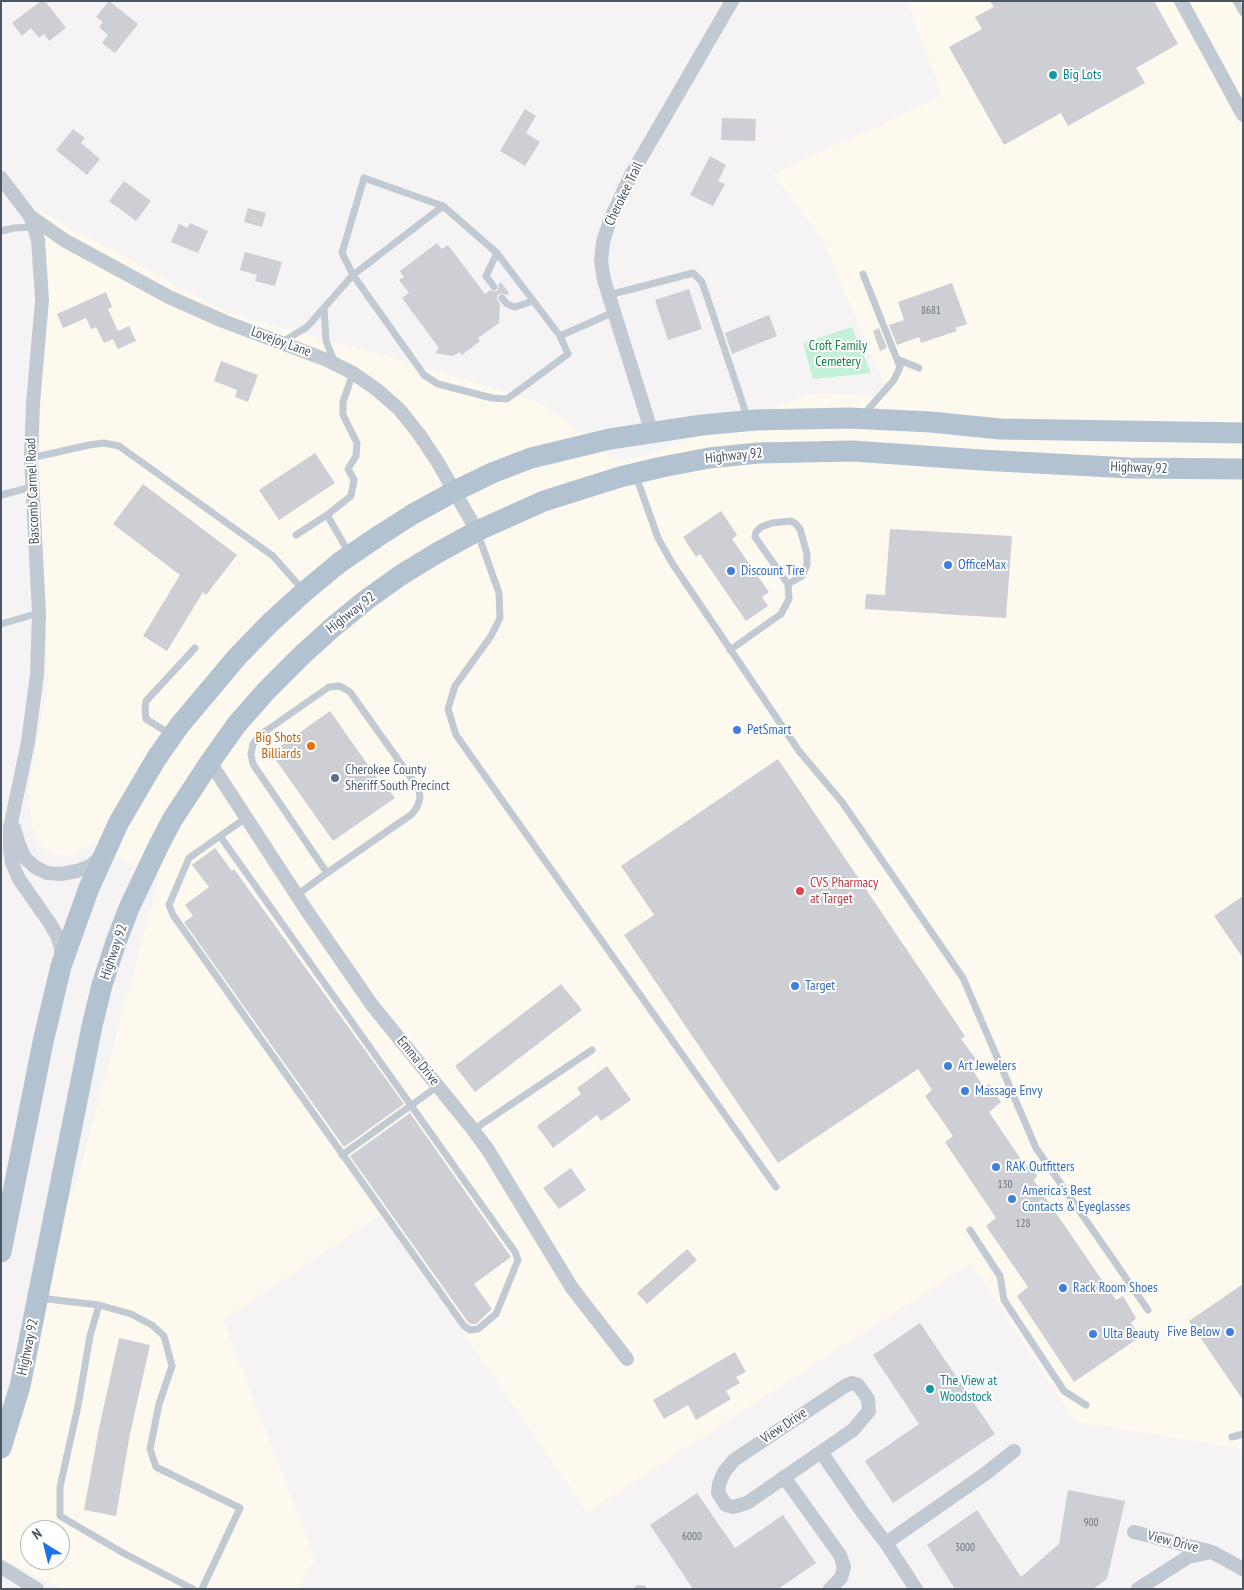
<!DOCTYPE html>
<html>
<head>
<meta charset="utf-8">
<style>
  body { margin:0 }
  #map { position:relative; width:1244px; height:1590px; overflow:hidden; background:#f5f3f3; font-family:"PT Sans Narrow",sans-serif }
  canvas { display:block }
  .frame { position:absolute; inset:0; border:2px solid #4a5661; pointer-events:none }
  .north { position:absolute; left:20px; top:1520px; width:50px; height:50px; box-sizing:border-box; background:#fff; border:1px solid #b7bbc0; border-radius:50%; rotate:324deg; font-size:14px; font-weight:700; line-height:20px; text-align:center; color:#4a5661 }
  .north::after { content:''; display:block; margin:auto; width:18px; height:22px; background:#1a73e8; clip-path:polygon(50% 0,100% 100%,50% 72%,0 100%) }
</style>
</head>
<body>
<div id="map">
<canvas width="1244" height="1590"></canvas>
<div class="frame"></div>
<div class="north">N</div>
</div>
<script>
const ctx = document.querySelector('canvas').getContext('2d');
ctx.lineJoin = 'round';
function fill(path, color) { ctx.fillStyle = color; ctx.fill(path, 'evenodd'); }
const poly = rows => new Path2D(rows.map(r => 'M' + r).join(''));
function strokePath(path, color, width, dash) { ctx.strokeStyle = color; ctx.lineWidth = width; ctx.lineCap = dash ? 'butt' : 'round'; ctx.setLineDash(dash || []); ctx.stroke(path); }
function drawText(font, color, halo, rows, align = 'center') {
  ctx.font = font + ' "PT Sans Narrow",sans-serif'; ctx.lineWidth = 4; ctx.setLineDash([]); ctx.textBaseline = 'middle'; ctx.strokeStyle = halo; ctx.fillStyle = color; for (const [text, x, y, turn = 0] of rows) {
    ctx.save(); ctx.translate(x, y); ctx.rotate((+turn || 0) * Math.PI / 180); ctx.textAlign = isNaN(turn) ? turn : align; if (halo) ctx.strokeText(text, 0, 0); ctx.fillText(text, 0, 0); ctx.restore();
  }
}
const commercial = poly([
  [907,1,1243,1,1243,1449,1076,1422,971,1263,587,1512,381,1215,223,1320,315,1559,297,1589,62,1589,1,1558,1,1415,52,1232,75,1188,159,879,93,843,73,856,52,855,37,843,31,821,28,793,48,681,32,351,34,208,228,313,404,361,541,403,617,461,650,454,813,393,889,397,823,240,773,174,942,96],
  [30,1530,60,1530,60,1560,30,1560]
]);
const green = poly([
  [852,327,871,373,813,379,803,343]
]);
const building = poly([
  [41,1,45,1,66,28,49,41,44,34,39,38,31,28,22,36,12,23],
  [109,1,138,24,115,53,102,43,108,35,99,27,103,22,96,17],
  [990,1,1154,1,1178,44,1136,68,1145,83,1068,126,1061,113,1004,145,949,47,982,29,975,17,994,7],
  [525,109,536,116,526,133,540,142,525,166,500,151],
  [722,118,756,119,755,141,721,140],
  [73,129,85,138,81,143,100,159,87,175,56,150],
  [710,156,726,165,718,181,725,184,713,206,690,195],
  [124,181,151,201,136,221,109,201],
  [248,208,266,213,262,227,244,222],
  [190,223,208,231,198,253,171,242,179,224,188,228],
  [437,243,442,249,448,245,485,294,490,290,494,292,497,291,499,287,498,284,501,282,509,293,507,295,501,293,497,296,497,299,500,304,499,323,478,338,480,341,462,355,460,352,453,356,435,353,439,348,402,298,409,293,399,280,404,277,400,271],
  [245,252,282,262,275,286,255,281,257,275,240,270],
  [952,283,967,324,955,328,957,331,921,343,919,337,897,345,889,325,904,320,898,302],
  [689,289,702,329,668,340,655,300],
  [106,292,112,307,108,309,118,331,129,326,136,341,118,349,113,339,104,343,96,327,91,329,86,318,63,328,57,314],
  [769,315,777,336,732,354,725,333],
  [879,328,887,348,880,351,873,331],
  [221,361,258,375,248,402,235,397,237,390,214,381],
  [315,453,335,483,279,520,259,490],
  [143,484,237,555,206,595,203,592,167,651,143,636,180,575,113,524],
  [721,511,737,535,732,539,769,592,762,597,768,606,746,621,700,554,696,557,683,537],
  [890,529,1012,536,1006,618,865,609,866,594,885,595],
  [330,711,382,785,384,784,395,798,333,841,271,753],
  [778,759,965,1036,961,1039,976,1059,969,1065,984,1087,989,1084,1001,1102,989,1112,1026,1167,1030,1164,1037,1176,1034,1181,1106,1286,1116,1300,1123,1296,1136,1318,1131,1323,1140,1337,1074,1382,1017,1296,1028,1287,986,1226,996,1218,945,1142,953,1136,925,1096,932,1090,918,1069,778,1163,624,935,654,915,621,866],
  [215,848,232,871,234,869,404,1104,344,1147,184,922,193,916,185,905,209,887,192,865],
  [1243,896,1243,958,1214,916],
  [561,984,582,1010,475,1092,455,1066],
  [607,1066,631,1100,601,1121,597,1115,553,1148,537,1126,581,1094,577,1088],
  [410,1113,511,1257,474,1284,492,1309,476,1324,471,1324,468,1322,350,1156],
  [571,1168,586,1190,559,1209,543,1188],
  [687,1249,697,1260,647,1304,637,1293],
  [1243,1284,1243,1400,1189,1321],
  [920,1323,995,1434,893,1503,865,1461,919,1424,873,1355],
  [119,1338,150,1345,130,1434,116,1516,84,1510,99,1428],
  [735,1352,746,1372,736,1377,740,1383,726,1391,731,1399,696,1420,688,1405,664,1419,653,1400],
  [1068,1490,1125,1501,1107,1579,1093,1589,955,1589,927,1545,977,1510,1021,1577,1059,1544],
  [697,1493,735,1548,783,1515,816,1563,778,1589,693,1589,650,1525]
]);
const lane = poly([
  [1236,1,1243,13],
  [443,206,353,275,424,375,438,384,492,398,507,399,568,354,560,336],
  [1,231,14,228,34,227],
  [863,274,900,367,894,380,864,414],
  [494,287,486,276,497,253],
  [609,295,693,273,702,282,748,419],
  [502,298,507,304,515,307,533,301],
  [324,308,326,341,335,363],
  [282,342,307,327,353,275,342,253,364,178,443,206,497,253,560,336,614,312],
  [897,359,919,368],
  [31,458,89,445,104,443,119,446,273,556,303,590],
  [636,476,658,538,672,563,799,751,842,802,963,978,1036,1148,1148,1310],
  [1,495,32,487],
  [478,534,499,593,500,618,491,636,455,686,448,709,456,735,776,1187],
  [296,535,327,515],
  [349,553,327,515,351,496,354,480,348,469,356,456,357,443,343,415,343,402,353,373],
  [1,624,39,613],
  [730,650,781,614,789,599,788,584,755,537,756,532,761,527,772,523,791,521,796,524,800,529,807,554,807,565,802,576,788,584],
  [170,734,146,719,145,709,146,701,195,648],
  [220,836,515,1252,518,1260,496,1314,478,1329,470,1330,464,1326,173,915,169,905,189,858,220,836,246,818],
  [297,895,327,873,412,814,417,807,420,798,419,789,350,692,340,686,329,687,260,735,253,744,251,754,253,764,327,873],
  [473,1130,592,1050],
  [342,1155,438,1086],
  [970,1230,1000,1276,1004,1300,1064,1391,1086,1405],
  [39,1298,99,1305,131,1314,152,1325,164,1336,172,1366,159,1404,150,1449,156,1467,240,1508,202,1589],
  [99,1305,90,1336,78,1406,60,1487,60,1516,125,1554,193,1589],
  [1232,1437,1243,1434],
  [638,1589,643,1589]
]);
const street = poly([
  [1181,1,1243,115],
  [1,178,30,216,34,227,38,240,42,300,33,404,31,458,39,613,37,675,28,742,10,828,10,849,12,863,19,879,49,922,57,935,61,948,61,959],
  [30,216,64,240,169,297,223,321,327,360,353,373,376,389,399,409,419,434,437,461,477,531],
  [652,433,604,280,601,261,603,242,610,220,631,175,732,1],
  [210,762,307,911,372,1005,471,1127,488,1150,572,1288,627,1359],
  [14,828,19,845,25,858,35,867,47,873,61,874,77,871,90,866,102,856],
  [852,1383,858,1385,868,1399,869,1411,853,1430,747,1503,733,1507,726,1505,718,1493,719,1484,724,1472,734,1460,845,1386,852,1383],
  [821,1452,863,1513,886,1543,916,1589],
  [784,1477,840,1555,844,1567,841,1578,830,1589],
  [1134,1532,1209,1551],
  [886,1543,985,1474,1014,1451],
  [1,1567,37,1589],
  [1138,1589,1188,1557,1212,1552,1243,1569]
]);
const primary = poly([
  [1,1252,43,1042,61,966,89,888,119,822,156,759,179,726,237,657,270,623,304,592,339,563,377,537,413,514,455,491,492,473,531,458,610,439,702,425,755,420,849,418,931,422,1000,429,1243,433],
  [1,1448,20,1386,92,1026,102,985,116,942,129,908,158,847,172,820,210,762,237,724,267,690,301,656,333,627,366,600,401,575,437,553,477,531,544,501,620,477,662,467,709,458,758,453,853,451,981,460,1130,468,1243,469]
]);
const markers = [
  [1053,75,5,"#0f9aa8"],
  [948,565,5,"#3f7fe0"],
  [731,571,5,"#3f7fe0"],
  [737,730,5,"#3f7fe0"],
  [311,746,5,"#e8710a"],
  [335,778,5,"#5c6f8a"],
  [800,891,5,"#e0444e"],
  [795,986,5,"#3f7fe0"],
  [948,1066,5,"#3f7fe0"],
  [965,1091,5,"#3f7fe0"],
  [996,1167,5,"#3f7fe0"],
  [1012,1199,5,"#3f7fe0"],
  [1063,1288,5,"#3f7fe0"],
  [1230,1332,5,"#3f7fe0"],
  [1093,1334,5,"#3f7fe0"],
  [930,1389,5,"#0f9aa8"]
];
const numberNames = [
  ["8681",931,311],
  ["130",1005,1185],
  ["128",1023,1224],
  ["900",1091,1523],
  ["6000",692,1537],
  ["3000",965,1548]
];
const cultureNames = [
  ["Big Lots",1063,75],
  ["The View at",940,1381],
  ["Woodstock",940,1397]
];
const streetNames = [
  ["Cherokee Trail",624,194,-64],
  ["Lovejoy Lane",281,342,20],
  ["Highway 92",734,456,-6],
  ["Highway 92",1139,468,2],
  ["Bascomb Carmel Road",33,491,-92],
  ["Highway 92",351,613,-38],
  ["Highway 92",114,952,-71],
  ["Emma Drive",418,1061,51],
  ["Highway 92",28,1347,-78],
  ["View Drive",784,1426,-34],
  ["View Drive",1173,1542,14]
];
const parkNames = [
  ["Croft Family",838,346],
  ["Cemetery",838,362]
];
const shopNames = [
  ["OfficeMax",958,565],
  ["Discount Tire",741,571],
  ["PetSmart",747,730],
  ["Target",805,986],
  ["Art Jewelers",958,1066],
  ["Massage Envy",975,1091],
  ["RAK Outfitters",1006,1167],
  ["America's Best",1022,1191],
  ["Contacts & Eyeglasses",1022,1207],
  ["Rack Room Shoes",1073,1288],
  ["Five Below",1220,1332,"right"],
  ["Ulta Beauty",1103,1334]
];
const foodNames = [
  ["Big Shots",301,738],
  ["Billiards",301,754]
];
const serviceNames = [
  ["Cherokee County",345,770],
  ["Sheriff South Precinct",345,786]
];
const healthNames = [
  ["CVS Pharmacy",810,883],
  ["at Target",810,899]
];
fill(commercial, '#fdf9ef');
fill(green, '#c3f1d5');
fill(building, '#cdcfd5');
strokePath(lane, '#c1cad2', 7);
strokePath(street, '#c1cad2', 14);
strokePath(primary, '#b3c2d1', 21);
for (const [x, y, r, color] of markers) { const dot = new Path2D(); dot.arc(x, y, r, 0, 2 * Math.PI); ctx.fillStyle = color; ctx.fill(dot); strokePath(dot, '#fff', 2); }
drawText('11px', '#6b747e', null, numberNames);
drawText('14px', '#0d838f', '#fff', cultureNames, 'left');
drawText('14px', '#4a5661', '#fff', streetNames);
drawText('14px', '#17864f', '#fff', parkNames);
drawText('14px', '#366cbe', '#fff', shopNames, 'left');
drawText('14px', '#c56008', '#fff', foodNames, 'right');
drawText('14px', '#4e5e75', '#fff', serviceNames, 'left');
drawText('14px', '#be3a42', '#fff', healthNames, 'left');
</script>
</body>
</html>
